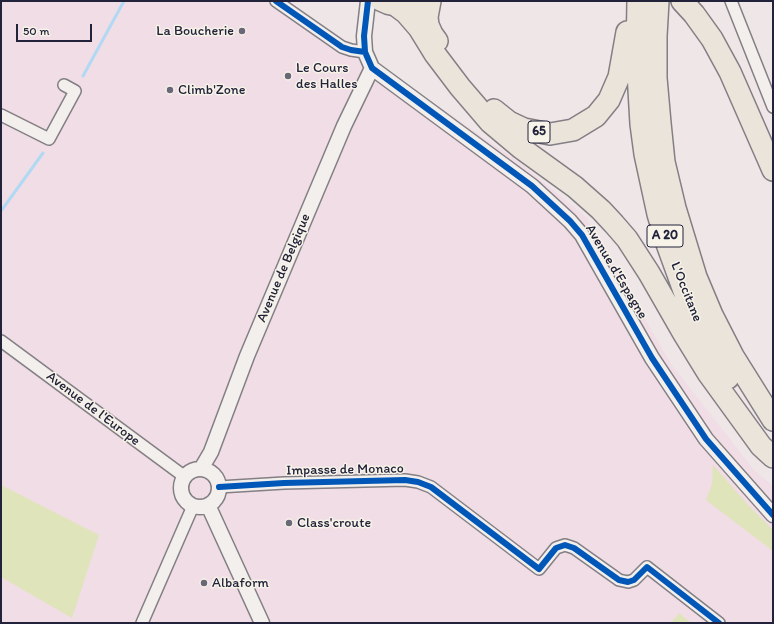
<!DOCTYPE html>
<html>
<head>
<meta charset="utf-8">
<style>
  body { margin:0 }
  #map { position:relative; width:774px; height:624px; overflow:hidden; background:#efe6e8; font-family:Itim,sans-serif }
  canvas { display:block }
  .frame { position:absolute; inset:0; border:2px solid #22223b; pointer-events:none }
  .scale { position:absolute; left:16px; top:24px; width:76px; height:18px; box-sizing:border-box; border:2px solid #22223b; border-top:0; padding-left:5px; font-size:12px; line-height:14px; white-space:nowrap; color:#22223b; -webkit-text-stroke:3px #f7f3e8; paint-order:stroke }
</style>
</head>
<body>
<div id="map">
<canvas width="774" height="624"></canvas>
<div class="frame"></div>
<div class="scale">50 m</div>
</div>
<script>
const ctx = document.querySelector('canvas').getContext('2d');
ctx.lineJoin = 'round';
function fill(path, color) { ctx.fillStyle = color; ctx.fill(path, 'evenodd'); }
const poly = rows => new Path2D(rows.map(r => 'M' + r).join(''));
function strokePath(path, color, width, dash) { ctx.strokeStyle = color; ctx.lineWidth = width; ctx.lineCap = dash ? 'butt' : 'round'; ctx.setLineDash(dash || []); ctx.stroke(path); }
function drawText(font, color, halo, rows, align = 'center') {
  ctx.font = font + ' Itim,sans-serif'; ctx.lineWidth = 3; ctx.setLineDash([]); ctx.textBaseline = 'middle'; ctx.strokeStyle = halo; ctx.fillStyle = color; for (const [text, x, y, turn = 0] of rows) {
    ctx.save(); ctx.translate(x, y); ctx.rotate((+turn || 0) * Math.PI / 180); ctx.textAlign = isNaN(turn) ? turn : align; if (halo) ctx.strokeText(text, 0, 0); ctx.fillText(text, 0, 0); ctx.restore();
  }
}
const built = poly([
  [1,1,286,1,519,162,586,217,671,364,755,471,773,486,773,623,1,623]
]);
const green = poly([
  [713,465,749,506,773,530,773,551,706,500,712,484],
  [1,485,99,535,72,618,1,577],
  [679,613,691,623,671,623]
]);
const stream = poly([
  [83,76,124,1],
  [1,211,43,153]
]);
const minor = poly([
  [276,1,342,47,351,50,365,52],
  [731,1,773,107],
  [1,115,49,139,75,91,64,85],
  [1,341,185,477],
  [219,487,284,483,405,480,418,482,431,487,539,569,556,548,565,545,574,548,619,580,628,582,634,580,647,567,719,623],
  [142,623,193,506]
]);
const tertiary = poly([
  [368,1,364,36,365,52,372,68,532,186,570,221,582,235,652,358,706,439,773,515],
  [201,469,211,452,247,356,344,126,372,68],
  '181 488a19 19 0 1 1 38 0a19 19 0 1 1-38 0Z',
  [208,505,262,623]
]);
const primary = poly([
  [379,1,388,5,398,7,408,7,423,1]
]);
const motorway = poly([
  [430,1,427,17,428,25,432,34,437,41],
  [638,1,637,55,641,124,645,154,658,214,667,244,688,302,715,356,728,378],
  [658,1,656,36,656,78,660,123,664,162,675,208,696,277,712,315,733,356,773,420],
  [682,1,694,14,712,39,730,72,773,170],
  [398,7,406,13,419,28,435,54,460,87,490,122,521,148,575,187,601,210,614,224,627,239,649,273,684,334,708,373,761,446,773,457],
  [494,110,509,122,524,129,550,134,573,130,596,116,609,100,619,77,627,32]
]);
const cycleway = poly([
  [276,1,342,47,351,50,365,52],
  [368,1,364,36,365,52,372,68,532,186,570,221,582,235,652,358,706,439,773,515],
  [219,487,284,483,405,480,418,482,431,487,539,569,556,548,565,545,574,548,619,580,628,582,634,580,647,567,719,623]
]);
const markers = [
  [242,31,4,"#6a6778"],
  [288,76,4,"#6a6778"],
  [170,90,4,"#6a6778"],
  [289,523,4,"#6a6778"],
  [204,583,4,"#6a6778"]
];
const shields = [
  [539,132,22],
  [665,236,36]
];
const shieldNames = [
  ["65",539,132],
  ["A 20",665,236]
];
const poiNames = [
  ["La Boucherie",234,31,"right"],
  ["Le Cours",296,68],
  ["des Halles",296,84],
  ["Climb'Zone",178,90],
  ["Class'croute",297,523],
  ["Albaform",212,583]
];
const streetNames = [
  ["Avenue de Belgique",284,268,-67],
  ["Avenue d'Espagne",616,272,59],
  ["L'Occitane",686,292,68],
  ["Avenue de l'Europe",93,409,37],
  ["Impasse de Monaco",345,470,-1]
];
fill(built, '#f0dde5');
fill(green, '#e0e4ba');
strokePath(stream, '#b2d9f4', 3);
strokePath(minor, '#837f84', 14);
strokePath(tertiary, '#837f84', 17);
strokePath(primary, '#837f84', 21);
strokePath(motorway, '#837f84', 24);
strokePath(minor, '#f2efec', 11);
strokePath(tertiary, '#f2efec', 14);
strokePath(primary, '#eae4da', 18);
strokePath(motorway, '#eae4da', 21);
strokePath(cycleway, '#0057b8', 6);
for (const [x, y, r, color] of markers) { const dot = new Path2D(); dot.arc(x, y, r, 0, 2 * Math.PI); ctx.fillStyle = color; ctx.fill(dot); strokePath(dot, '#f7f3e8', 1.5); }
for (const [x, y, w] of shields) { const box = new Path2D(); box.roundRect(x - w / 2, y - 11, w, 22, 3); ctx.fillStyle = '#f7f3e8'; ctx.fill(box); strokePath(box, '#22223b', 1); }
drawText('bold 13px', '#22223b', null, shieldNames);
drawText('14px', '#22223b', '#f7f3e8', poiNames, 'left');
drawText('14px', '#22223b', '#f7f3e8', streetNames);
</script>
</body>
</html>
